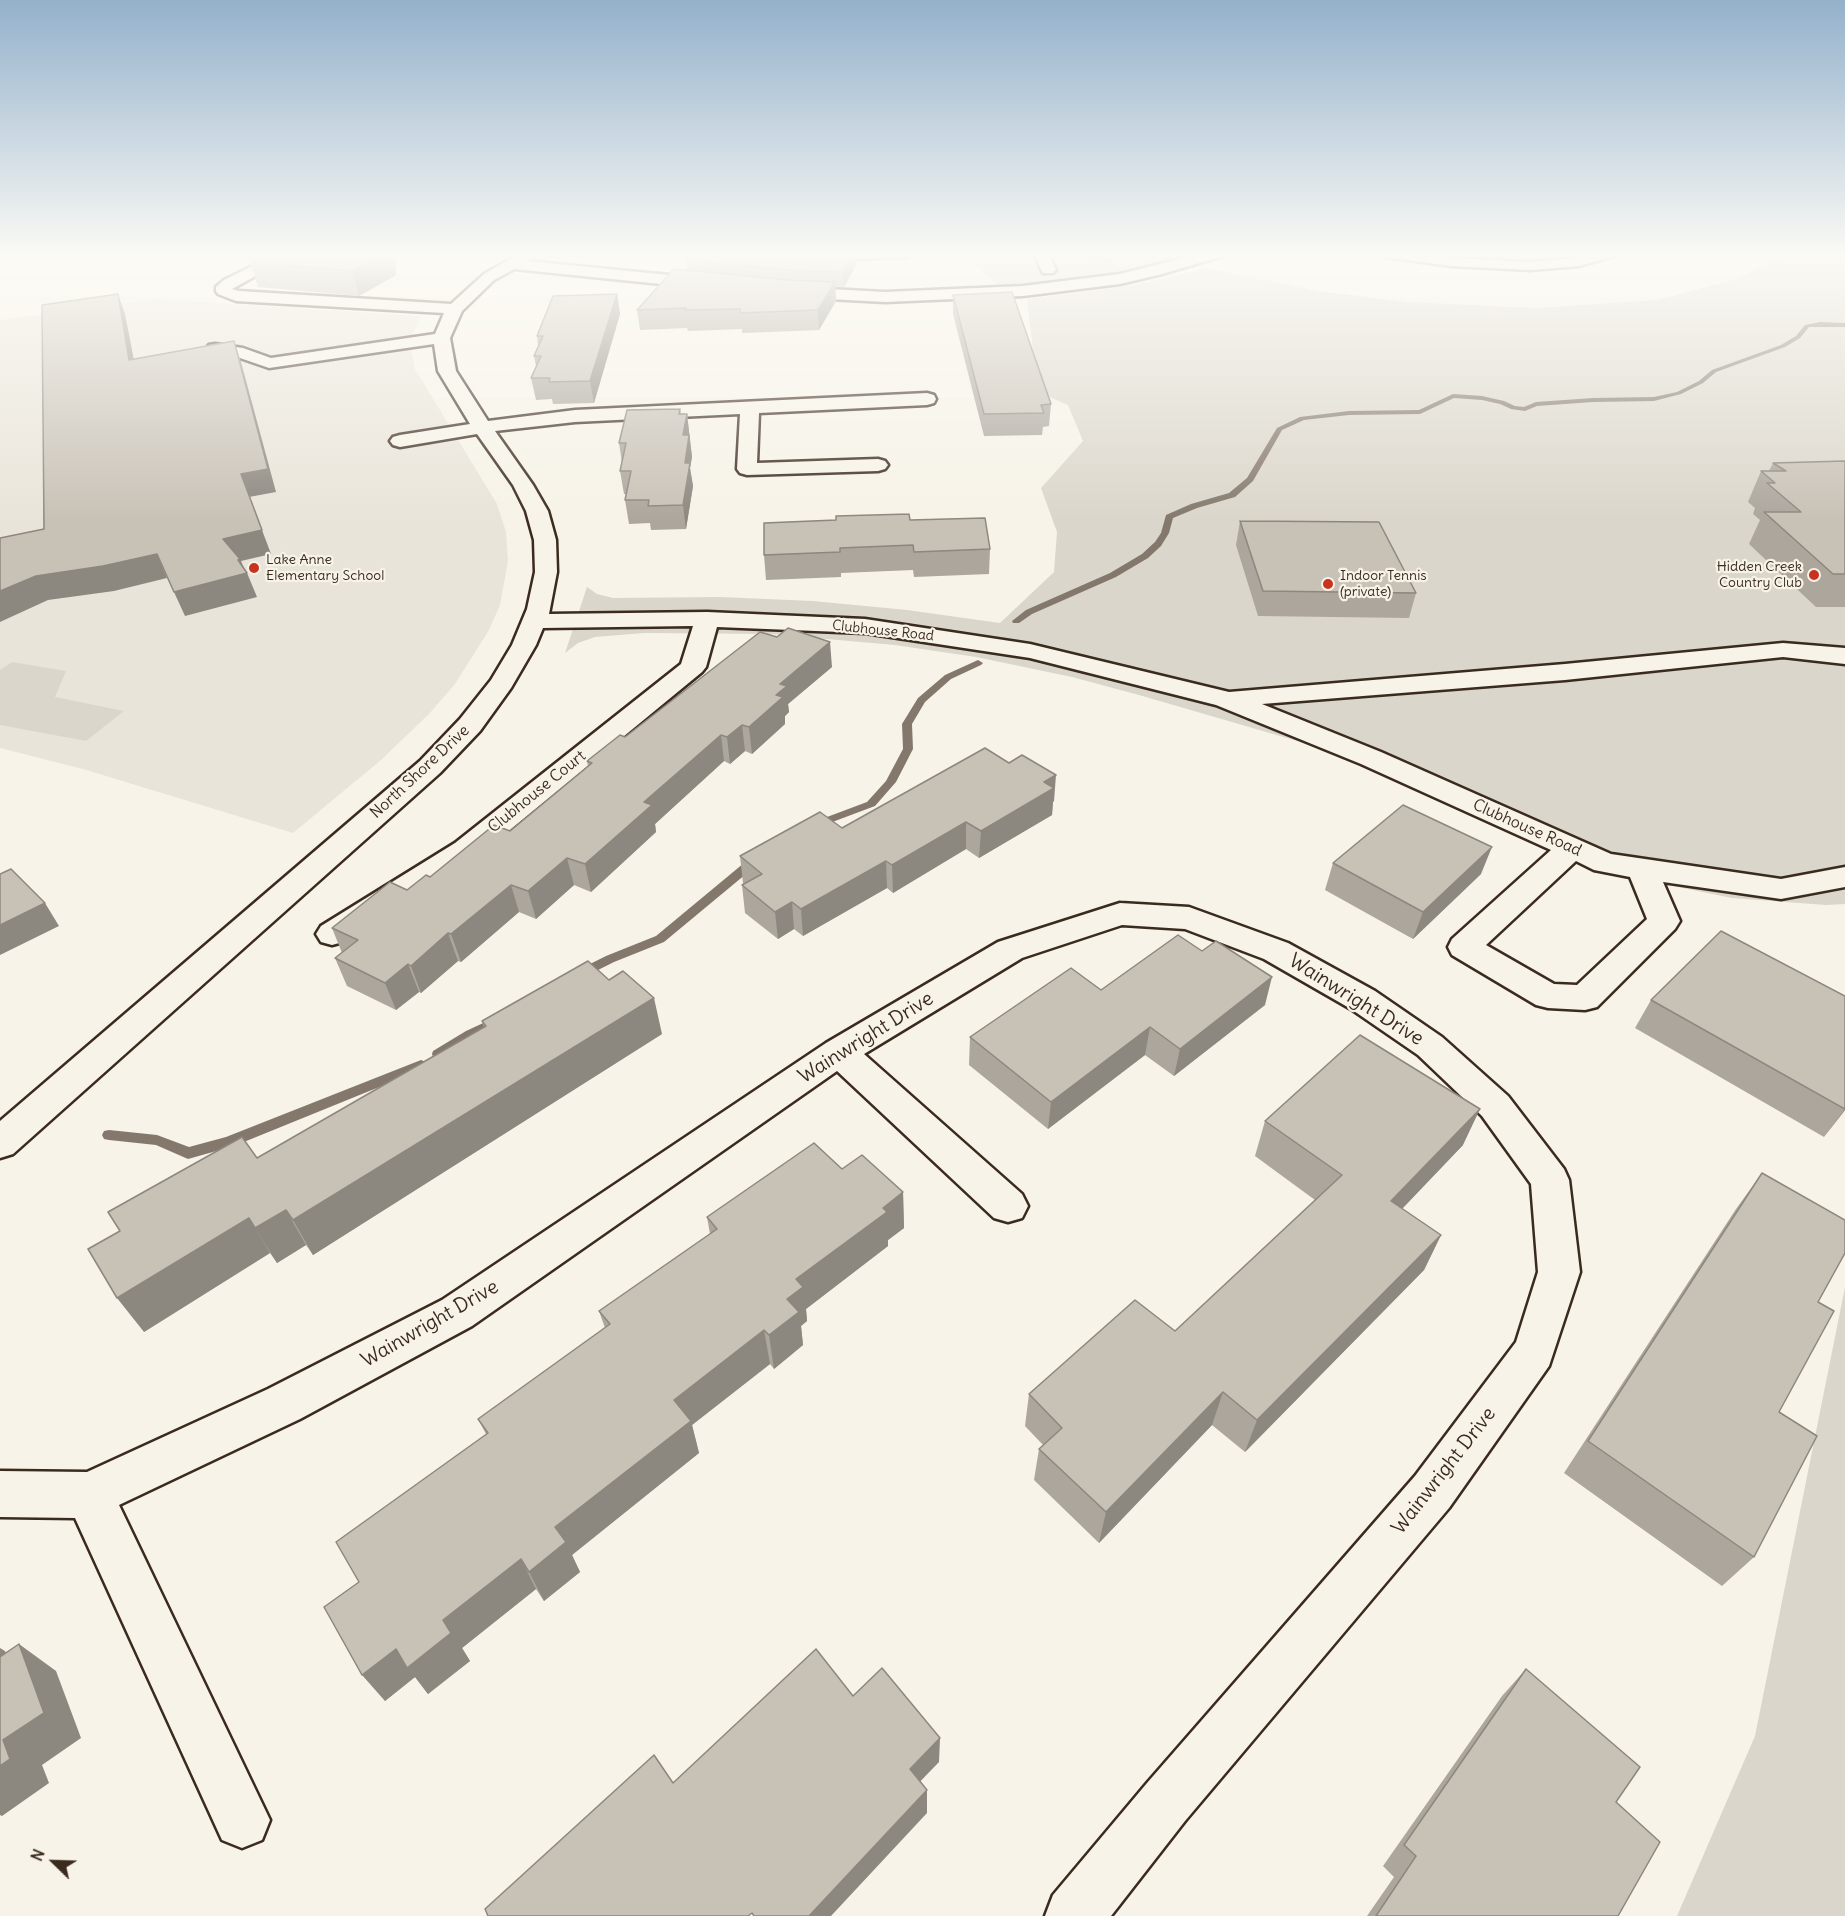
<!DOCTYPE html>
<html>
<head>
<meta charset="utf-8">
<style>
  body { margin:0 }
  #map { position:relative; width:1845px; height:1916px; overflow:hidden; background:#f7f3e8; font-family:Delius,sans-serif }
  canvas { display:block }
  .north { position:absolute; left:24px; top:1832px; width:60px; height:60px; -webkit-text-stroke:4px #f7f3e8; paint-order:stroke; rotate:293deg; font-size:16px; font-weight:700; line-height:24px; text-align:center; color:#3b2a1e }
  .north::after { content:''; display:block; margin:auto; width:21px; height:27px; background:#3b2a1e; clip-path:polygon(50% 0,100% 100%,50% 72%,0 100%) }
</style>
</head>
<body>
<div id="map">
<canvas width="1845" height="1916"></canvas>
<div class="north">N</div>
</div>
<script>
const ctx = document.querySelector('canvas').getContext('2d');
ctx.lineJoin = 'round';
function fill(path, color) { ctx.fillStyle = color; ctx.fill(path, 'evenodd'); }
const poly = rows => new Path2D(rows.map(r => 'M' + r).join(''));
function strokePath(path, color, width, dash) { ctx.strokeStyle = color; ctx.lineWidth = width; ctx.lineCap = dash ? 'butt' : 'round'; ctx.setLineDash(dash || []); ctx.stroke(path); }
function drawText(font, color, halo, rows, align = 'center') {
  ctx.font = font + ' Delius,sans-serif'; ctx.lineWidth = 4.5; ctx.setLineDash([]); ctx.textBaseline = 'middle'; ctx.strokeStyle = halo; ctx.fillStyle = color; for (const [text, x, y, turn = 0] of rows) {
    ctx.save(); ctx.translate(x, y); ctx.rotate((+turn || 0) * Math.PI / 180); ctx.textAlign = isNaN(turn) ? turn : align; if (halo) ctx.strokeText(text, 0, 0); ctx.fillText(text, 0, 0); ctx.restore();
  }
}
const built = poly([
  [156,299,421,316,414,331,411,346,415,369,497,504,506,532,508,561,500,605,489,630,455,684,429,714,381,760,293,833,83,769,0,748,0,320]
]);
const green = poly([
  [961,253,1196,253,1126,271,1071,281,999,286],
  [1432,253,1559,253,1501,258],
  [1780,253,1845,253,1845,491,1754,514,1786,543,1816,607,1845,607,1845,904,1826,905,1732,898,1673,886,1617,871,1335,752,1139,695,1072,677,976,657,895,645,770,634,644,633,595,637,578,643,565,653,587,587,597,594,613,598,720,597,813,601,907,610,1000,623,1054,572,1057,532,1041,488,1083,441,1068,405,1038,392,1027,299,1130,286,1208,268,1317,291,1408,302,1537,308,1657,300,1736,279,1777,258],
  [12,662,66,671,55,697,124,711,86,741,0,725,0,670],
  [1845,1287,1845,1916,1677,1916,1755,1736]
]);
const stream = poly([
  [1820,322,1845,323,1845,327,1809,327,1800,338,1785,347,1716,372,1703,383,1681,394,1654,401,1593,402,1537,406,1525,411,1511,409,1500,404,1482,400,1454,398,1420,414,1349,415,1304,420,1282,430,1253,481,1235,497,1197,508,1173,518,1169,533,1161,546,1148,558,1116,577,1032,614,1019,623,1013,623,1012,621,1026,610,1110,573,1142,554,1155,542,1161,533,1166,515,1191,504,1229,493,1247,478,1277,428,1300,417,1349,411,1419,410,1453,394,1482,396,1504,401,1515,406,1524,407,1536,402,1593,398,1654,397,1677,392,1699,381,1712,370,1781,345,1796,336,1805,325,1820,322],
  [978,660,983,663,981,665,951,679,925,702,912,724,913,749,896,782,875,806,819,827,811,827,810,825,811,823,867,802,886,781,903,749,902,724,918,698,945,675,978,660],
  [754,857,758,858,760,861,758,864,664,942,614,962,586,976,578,976,576,973,578,970,606,956,656,936,750,858,754,857],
  [494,1018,498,1020,500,1023,498,1026,474,1037,443,1057,433,1057,432,1054,433,1051,466,1031,494,1018],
  [421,1060,426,1062,428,1065,426,1068,234,1146,188,1159,156,1145,109,1140,104,1139,102,1135,104,1131,109,1130,157,1135,189,1147,226,1137,421,1060]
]);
const minor = poly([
  [279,253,297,253,232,289,239,291,451,304,484,274,521,253,538,253,527,261,710,279,718,284,710,289,514,269,494,280,462,311,450,338,456,371,488,421,575,410,927,393,934,395,936,399,934,403,927,405,759,413,757,463,878,459,885,461,888,465,885,469,878,471,747,475,740,473,737,469,740,414,575,422,495,431,533,485,548,511,556,540,557,572,549,614,707,612,865,619,1030,644,1229,692,1565,664,1783,643,1845,648,1845,664,1783,657,1565,680,1262,704,1381,752,1611,854,1781,879,1845,867,1845,887,1781,899,1663,882,1680,921,1675,929,1597,1007,1585,1010,1548,1008,1536,1005,1452,955,1448,947,1452,939,1551,850,1361,764,1216,705,1030,658,865,633,717,627,706,667,702,672,477,857,343,942,332,945,321,942,316,934,321,926,455,843,681,664,693,626,543,628,536,645,511,688,480,731,440,773,13,1154,0,1158,0,1121,420,761,460,719,491,680,512,645,527,609,535,572,534,540,526,511,513,485,477,434,400,447,393,445,390,441,393,437,400,435,470,424,438,371,434,344,269,368,240,358,209,353,206,349,209,345,215,344,243,348,271,358,435,334,444,313,236,301,218,294,216,291,216,287,224,280,279,253],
  [1576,861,1594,870,1630,877,1647,919,1577,985,1554,984,1486,945,1576,861],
  [786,253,913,253,906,257,850,259,793,257,786,253],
  [1034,253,1048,253,1056,270,1053,273,1043,273,1034,253],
  [1203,253,1225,253,1223,256,1162,274,1120,284,1023,296,885,302,791,297,783,292,791,287,885,292,1023,286,1120,274,1203,253],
  [1380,253,1418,253,1451,258,1530,262,1578,258,1594,253,1616,253,1614,256,1579,266,1530,270,1451,266,1387,257,1380,253],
  [1120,903,1189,907,1288,943,1375,991,1442,1037,1508,1096,1564,1169,1569,1180,1580,1272,1549,1366,1449,1508,1185,1821,1111,1916,1045,1916,1053,1895,1147,1783,1415,1476,1516,1342,1538,1272,1531,1184,1482,1116,1418,1055,1351,1009,1264,959,1185,929,1122,925,1022,958,864,1054,1022,1194,1028,1206,1022,1218,1008,1222,994,1218,837,1071,472,1326,300,1419,119,1505,270,1820,262,1840,242,1848,222,1840,75,1518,0,1517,0,1471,87,1472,268,1389,442,1300,826,1043,998,942,1120,903]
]);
const wall = poly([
  [268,253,433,253,428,256,395,257,396,275,359,296,258,287,250,262],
  [1050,253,1123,253,1109,263,1051,254],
  [686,260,858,261,844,287,835,286,836,301,819,330,742,333,742,329,688,331,687,328,640,330,637,310,687,270],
  [617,294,620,314,594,403,553,404,552,399,536,400,531,378,536,366,534,356,538,346,537,336],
  [953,295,1051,404,1049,426,1043,427,1042,435,984,436,953,314],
  [680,409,681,414,687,414,692,457,690,468,693,486,686,529,651,530,650,523,629,524,625,500,626,494,624,494,620,471,622,463,619,443],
  [1845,461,1845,607,1816,607,1749,544,1760,520,1753,514,1755,508,1748,502,1761,471,1769,471,1773,463],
  [910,520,990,549,989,574,914,577,913,570,841,573,841,577,766,580,764,555],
  [1240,521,1416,593,1409,618,1258,616,1236,545],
  [832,667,788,704,789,712,785,716,785,724,752,754,745,751,730,764,724,761,655,824,656,832,591,892,574,885,536,919,519,912,461,962,458,961,421,993,419,992,396,1010,347,986,335,958,342,953,332,928,407,890,510,831,588,767,587,761,625,737],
  [1054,801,1053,802,1052,815,979,858,966,849,893,893,887,888,803,936,794,929,778,939,745,913,742,885,744,884,743,883,740,856,842,828],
  [1333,863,1481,874,1413,939,1325,890],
  [1202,951,1265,1005,1174,1076,1145,1055,1048,1129,969,1065,970,1037,1101,990],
  [1845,996,1845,1110,1824,1137,1635,1028,1651,1000],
  [482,1021,662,1034,313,1255,306,1245,277,1263,270,1253,144,1332,257,1158,484,1027],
  [1265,1121,1463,1145,1402,1209,1441,1235,1424,1270,1245,1452,1212,1425,1099,1543,1034,1480,1039,1449,1043,1445,1025,1426,1029,1394,1175,1331,1315,1200,1255,1156],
  [842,1169,903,1192,904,1228,888,1240,888,1246,806,1309,807,1321,801,1326,803,1345,774,1369,770,1364,692,1425,699,1453,572,1555,580,1572,544,1601,536,1589,462,1648,470,1661,428,1694,415,1677,385,1701,359,1582,486,1434,478,1419,605,1328,599,1311,710,1234,707,1217],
  [1762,1173,1818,1302,1779,1412,1754,1557,1722,1586,1564,1473,1736,1209],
  [1526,1669,1616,1802,1618,1916,1367,1916,1394,1877,1383,1866,1502,1696]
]);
const shadedWall = poly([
  [385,253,394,253,395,257,396,275,359,296,352,271],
  [854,253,858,253,858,261,844,287,843,272],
  [1110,253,1123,253,1109,263],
  [835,282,836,301,819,330,818,310],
  [118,294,125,314,138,381,129,360],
  [617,294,620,314,594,403,590,381],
  [234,341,241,362,276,492,249,497,241,474],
  [687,414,692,457,690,468,693,486,686,529,683,505,685,463,683,435],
  [262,530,271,554,241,561,246,573,247,573,257,597,185,616,174,592,223,539],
  [157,554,167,578,114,591,48,600,0,622,0,591,36,576],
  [830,642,832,667,788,704,789,712,785,716,785,724,752,754,749,727,776,695,780,684],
  [742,725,745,751,730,764,727,737],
  [721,735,724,761,655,824,656,832,591,892,585,864,644,802],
  [1056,775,1054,801,1053,802,1052,815,979,858,981,831,1044,782],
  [966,822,966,849,893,893,892,865],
  [1492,847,1481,874,1413,939,1423,912],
  [567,858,574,885,536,919,528,891],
  [886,861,887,888,803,936,801,909],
  [511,885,519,912,461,962,451,934],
  [792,902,794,929,778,939,775,912],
  [45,903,59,926,0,955,0,925],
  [448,933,458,961,421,993,411,966],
  [408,964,419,992,396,1010,385,983],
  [1272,977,1265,1005,1174,1076,1180,1049],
  [654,998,662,1034,313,1255,293,1220],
  [1150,1027,1145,1055,1048,1129,1051,1102],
  [1480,1109,1463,1145,1376,1236,1391,1201],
  [1845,1109,1845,1110,1824,1137],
  [903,1192,904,1228,888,1240,888,1246,806,1309,807,1321,801,1326,803,1345,774,1369,769,1335,787,1299,796,1279],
  [286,1210,306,1245,277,1263,255,1228],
  [249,1218,270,1253,144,1332,117,1298],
  [1441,1235,1424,1270,1245,1452,1257,1420],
  [764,1330,770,1364,692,1425,699,1453,572,1555,580,1572,544,1601,529,1572,555,1527,674,1400],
  [1223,1392,1212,1425,1099,1543,1106,1512],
  [521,1559,536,1589,462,1648,470,1661,428,1694,415,1677,385,1701,362,1675,396,1649,443,1620],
  [19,1644,56,1671,81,1738,42,1765,49,1783,2,1816,0,1815,0,1766],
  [0,1648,5,1651,20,1695,0,1682],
  [940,1738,939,1762,910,1792,910,1769],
  [927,1790,927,1813,831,1916,809,1916]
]);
const building = poly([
  [268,253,385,253,352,271,250,262,268,253],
  [692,253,854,253,843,272,789,270,686,260,692,253],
  [674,269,789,280,835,282,818,310,740,313,740,309,685,310,686,308,637,310,674,269],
  [1012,292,1051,404,1041,405,1044,413,984,414,953,295,1012,292],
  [118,294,129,360,234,341,268,469,241,474,262,530,223,539,240,559,238,560,247,573,174,592,157,554,103,566,36,576,0,591,0,538,44,529,42,305,118,294],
  [617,294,590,381,549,382,550,378,531,378,541,356,534,356,543,336,537,336,553,296,617,294],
  [680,409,679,414,687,414,683,435,689,435,685,463,690,463,683,505,648,506,649,500,625,500,631,471,620,471,626,443,619,443,627,410,680,409],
  [1845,461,1845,574,1833,574,1764,512,1801,512,1767,483,1775,483,1761,471,1786,471,1773,463,1845,461],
  [909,514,910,520,985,518,990,549,914,552,913,545,840,548,840,552,764,555,764,523,836,520,836,516,909,514],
  [1240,521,1379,522,1416,593,1263,591,1240,521],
  [788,628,830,642,780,684,787,686,776,695,783,697,749,727,742,725,727,737,721,735,644,802,652,805,585,864,567,858,528,891,511,885,451,934,448,933,411,966,408,964,385,983,335,958,358,940,332,928,390,882,407,890,426,875,430,877,494,825,510,831,592,763,587,761,620,735,625,737,760,632,777,637,788,628],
  [985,748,1009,763,1022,755,1056,775,1044,782,1054,788,981,831,966,822,892,865,886,861,801,909,792,902,775,912,742,885,762,874,740,856,820,812,842,828,985,748],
  [1403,805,1492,847,1423,912,1333,863,1403,805],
  [11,869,45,903,0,925,0,874,11,869],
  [1721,931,1845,996,1845,1109,1651,1000,1721,931],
  [1178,935,1202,951,1216,941,1272,977,1180,1049,1150,1027,1051,1102,970,1037,1071,968,1101,990,1178,935],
  [588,961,609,980,623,971,654,998,293,1220,286,1210,255,1228,249,1218,117,1298,88,1249,120,1231,108,1212,242,1137,257,1158,486,1026,482,1021,588,961],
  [1360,1035,1480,1109,1391,1201,1441,1235,1257,1420,1223,1392,1106,1512,1039,1449,1062,1428,1029,1394,1135,1300,1175,1331,1342,1175,1265,1121,1360,1035],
  [814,1143,842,1169,862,1155,903,1192,883,1208,887,1212,796,1279,803,1287,787,1299,799,1312,769,1335,764,1330,674,1400,691,1421,555,1527,566,1542,529,1572,521,1559,443,1620,451,1633,407,1668,396,1649,362,1675,324,1607,359,1582,336,1542,488,1433,478,1419,610,1324,599,1311,717,1229,707,1217,814,1143],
  [1762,1173,1845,1220,1845,1253,1818,1302,1834,1311,1779,1412,1817,1436,1754,1557,1588,1441,1762,1173],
  [19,1644,44,1713,3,1740,10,1759,0,1766,0,1657,19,1644],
  [816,1649,853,1696,882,1668,940,1738,910,1769,927,1790,809,1916,754,1916,752,1913,748,1916,488,1916,485,1909,654,1755,673,1783,816,1649],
  [1526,1669,1640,1767,1616,1802,1660,1842,1618,1916,1376,1916,1416,1856,1404,1845,1526,1669]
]);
const markers = [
  [254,568,6,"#c8321e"],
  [1814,575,6,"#c8321e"],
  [1328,584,6,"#c8321e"]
];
const farPoinames = [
  ["Lake Anne",266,560],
  ["Elementary School",266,576],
  ["Hidden Creek",1802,567,"right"],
  ["Country Club",1802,583,"right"],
  ["Indoor Tennis",1340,576],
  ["(private)",1340,592]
];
const farStreetnames = [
  ["Clubhouse Road",883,631,6]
];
const streetNames = [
  ["North Shore Drive",420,772,-43],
  ["Clubhouse Court",537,792,-39],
  ["Clubhouse Road",1527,828,24]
];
const nearStreetnames = [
  ["Wainwright Drive",1356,1000,32],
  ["Wainwright Drive",866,1038,-32],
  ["Wainwright Drive",430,1324,-30],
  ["Wainwright Drive",1444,1471,-52]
];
fill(built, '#e9e4d9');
fill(green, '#dbd6cb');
fill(stream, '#84786c');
strokePath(minor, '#3b2a1e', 5);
fill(minor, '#f7f3e8');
fill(wall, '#aca69d');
fill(shadedWall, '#8c877f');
fill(building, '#c8c1b6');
strokePath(building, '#8c877f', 1.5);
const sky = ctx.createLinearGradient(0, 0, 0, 521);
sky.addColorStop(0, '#93b1cb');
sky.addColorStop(0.49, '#fbfaf5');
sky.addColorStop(1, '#fbfaf500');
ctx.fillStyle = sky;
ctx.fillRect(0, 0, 1845, 521);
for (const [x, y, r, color] of markers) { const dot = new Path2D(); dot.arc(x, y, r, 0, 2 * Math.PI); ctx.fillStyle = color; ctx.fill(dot); strokePath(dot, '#f7f3e8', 2); }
drawText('14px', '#3b2a1e', '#f7f3e8', farPoinames, 'left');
drawText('14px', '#3b2a1e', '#f7f3e8', farStreetnames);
drawText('16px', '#3b2a1e', '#f7f3e8', streetNames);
drawText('20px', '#3b2a1e', '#f7f3e8', nearStreetnames);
</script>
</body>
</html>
